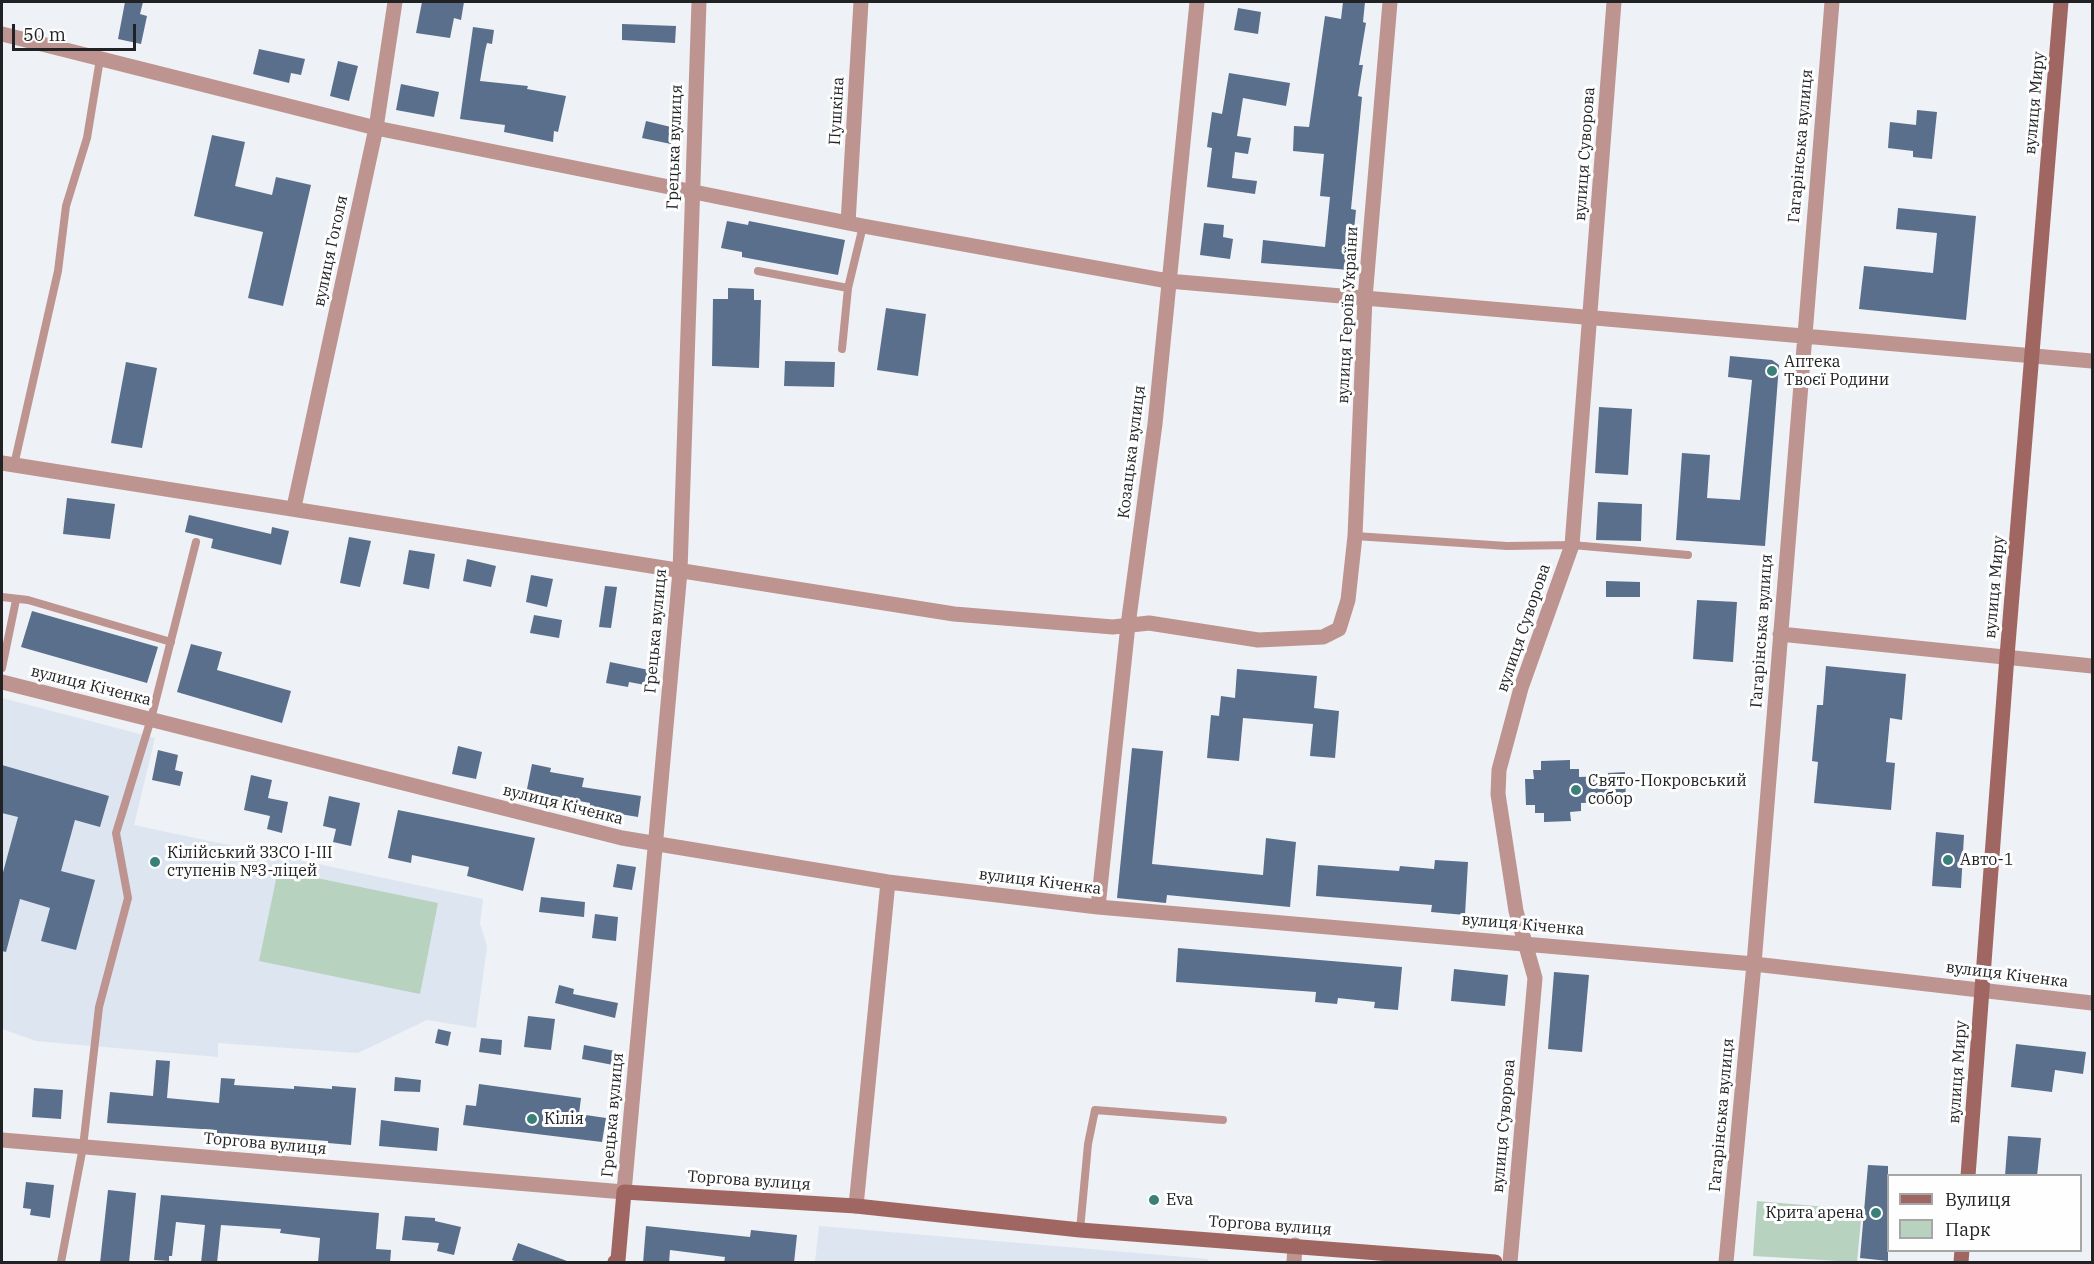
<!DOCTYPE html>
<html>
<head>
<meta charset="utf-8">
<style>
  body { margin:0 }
  #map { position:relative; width:2094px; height:1264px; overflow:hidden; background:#eef1f6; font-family:"IBM Plex Serif",serif }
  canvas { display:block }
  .frame { position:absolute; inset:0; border:3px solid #212224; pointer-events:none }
  .legend { position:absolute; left:1887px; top:1174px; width:195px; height:78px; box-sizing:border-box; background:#fefefe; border:2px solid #a6a6a7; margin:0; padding:8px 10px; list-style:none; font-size:18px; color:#212224 }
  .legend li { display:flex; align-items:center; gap:12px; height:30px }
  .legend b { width:30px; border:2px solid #a6a6a7 }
  .scale { position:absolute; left:12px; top:24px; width:124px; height:27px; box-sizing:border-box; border:3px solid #212224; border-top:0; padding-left:8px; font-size:18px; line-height:21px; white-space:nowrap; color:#212224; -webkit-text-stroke:4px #fefefe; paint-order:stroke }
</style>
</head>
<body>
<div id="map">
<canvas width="2094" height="1264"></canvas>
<div class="frame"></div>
<ul class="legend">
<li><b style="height:8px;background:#a06661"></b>Вулиця</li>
<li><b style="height:16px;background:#b8d2c0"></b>Парк</li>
</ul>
<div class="scale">50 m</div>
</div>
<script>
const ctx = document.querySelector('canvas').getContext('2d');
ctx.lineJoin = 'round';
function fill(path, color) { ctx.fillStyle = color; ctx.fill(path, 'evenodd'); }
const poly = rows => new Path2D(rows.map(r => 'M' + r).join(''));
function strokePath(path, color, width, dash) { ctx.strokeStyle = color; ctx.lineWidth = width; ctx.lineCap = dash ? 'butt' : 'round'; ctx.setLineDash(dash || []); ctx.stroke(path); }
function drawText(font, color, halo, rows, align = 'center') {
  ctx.font = font + ' "IBM Plex Serif",serif'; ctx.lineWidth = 6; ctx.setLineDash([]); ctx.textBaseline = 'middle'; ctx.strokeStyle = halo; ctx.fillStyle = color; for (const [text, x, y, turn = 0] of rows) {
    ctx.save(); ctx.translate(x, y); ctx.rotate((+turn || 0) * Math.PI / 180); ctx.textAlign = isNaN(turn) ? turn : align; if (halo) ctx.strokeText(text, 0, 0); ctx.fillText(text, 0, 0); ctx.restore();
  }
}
const built = poly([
  [2,698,155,738,134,825,483,899,480,924,487,946,476,1028,427,1020,358,1053,218,1043,218,1057,36,1041,2,1029],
  [819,1226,1208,1259,1208,1262,815,1262]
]);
const green = poly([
  [278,870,438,903,420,994,259,961],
  [1757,1201,1862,1210,1857,1262,1753,1256]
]);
const building = poly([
  [125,2,143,2,140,14,147,16,141,44,118,39],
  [422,2,464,2,461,20,454,18,450,38,416,33],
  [1343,2,1365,2,1363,22,1366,23,1359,65,1363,65,1358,96,1362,97,1351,209,1356,210,1350,270,1261,263,1263,240,1325,247,1330,197,1320,196,1324,154,1293,151,1294,126,1309,127,1325,16,1341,19],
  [1238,8,1261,12,1258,34,1234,30],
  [622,24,676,26,675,43,622,40],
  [473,27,494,30,492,44,487,43,485,51,480,81,528,86,527,89,566,96,558,132,554,131,553,142,504,132,505,125,460,119],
  [259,49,305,59,301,75,291,73,289,83,253,74],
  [338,61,358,66,349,101,330,96],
  [1229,73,1290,83,1286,106,1243,98,1237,136,1251,138,1248,154,1235,152,1232,178,1257,181,1255,194,1207,187,1212,148,1207,147,1212,112,1222,114],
  [401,84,439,92,434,117,396,110],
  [1917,110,1937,112,1932,159,1913,157,1913,151,1888,148,1890,122,1916,125],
  [646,121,675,128,671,144,642,138],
  [212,135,245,142,235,186,272,195,276,177,311,185,283,306,248,298,263,232,194,216],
  [1898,208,1976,216,1966,320,1859,309,1864,266,1933,273,1937,233,1896,229],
  [727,221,748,225,749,221,845,240,838,275,742,257,742,252,721,248],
  [1204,223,1224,225,1223,237,1233,239,1230,259,1200,255],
  [728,288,754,289,754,300,761,300,759,368,712,366,713,299,728,299],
  [886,308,926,314,918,376,877,370],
  [1730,356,1772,360,1779,365,1765,546,1676,540,1682,453,1710,455,1707,498,1740,500,1752,380,1728,377],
  [785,361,835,362,834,387,784,386],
  [126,362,157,368,142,448,111,443],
  [1599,407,1632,409,1628,475,1595,473],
  [67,498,115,504,110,539,63,534],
  [1598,502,1642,504,1641,541,1596,540],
  [189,515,271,534,272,527,289,531,281,565,211,548,213,539,185,532],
  [349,537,371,541,360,587,340,583],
  [409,550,435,554,429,589,403,584],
  [467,559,496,566,491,587,463,581],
  [531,575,553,579,547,607,526,602],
  [1606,581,1640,582,1640,597,1606,597],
  [605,586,617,587,611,628,599,627],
  [1697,600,1737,602,1733,662,1693,659],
  [32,611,158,647,147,683,21,647],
  [534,615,562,620,559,638,530,633],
  [191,644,222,652,217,670,291,691,282,723,177,692],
  [610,662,649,670,645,685,629,682,628,687,606,683],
  [1826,666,1906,674,1902,720,1890,718,1886,762,1895,763,1891,810,1814,803,1818,762,1812,761,1817,705,1823,705],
  [1237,669,1317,676,1314,708,1339,711,1335,758,1310,756,1313,724,1243,718,1239,761,1207,758,1211,715,1219,716,1221,696,1235,698],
  [458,746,482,752,476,779,452,774],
  [1132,748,1163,751,1152,864,1263,875,1266,838,1296,842,1290,907,1167,895,1166,903,1117,898],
  [158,750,178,755,175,770,183,772,180,786,152,780],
  [1570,760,1570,769,1579,769,1579,777,1608,776,1608,773,1625,772,1626,805,1609,806,1609,802,1581,803,1581,811,1570,812,1571,821,1544,822,1544,813,1535,813,1535,805,1526,805,1525,779,1534,779,1533,770,1541,770,1541,761],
  [532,764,551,768,550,772,584,778,582,787,641,796,638,817,590,809,590,803,563,798,562,802,526,794],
  [2,765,109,796,100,827,75,820,61,871,95,880,76,950,41,941,50,908,20,899,6,952,2,951,2,876,18,817,2,813],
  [251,775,272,780,268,798,288,802,282,833,267,829,270,816,244,810],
  [329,796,360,803,351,846,333,842,336,829,323,826],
  [398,810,535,838,523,891,467,876,469,867,412,855,411,863,388,858],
  [1936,832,1964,835,1961,888,1932,886],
  [1435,860,1468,862,1465,915,1431,912,1432,905,1316,896,1318,865,1399,871,1400,866,1434,869],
  [617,864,636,867,632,890,613,887],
  [541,897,585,902,584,917,539,912],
  [595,914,618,917,616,941,592,938],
  [1178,948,1402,967,1398,1010,1374,1008,1375,1002,1338,998,1337,1004,1315,1002,1316,992,1176,982],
  [1454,969,1508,975,1505,1006,1451,1001],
  [1554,972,1589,975,1582,1052,1548,1049],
  [559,985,574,989,573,994,618,1003,615,1018,555,1003],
  [528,1016,555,1019,551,1050,524,1047],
  [438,1029,451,1032,448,1046,435,1043],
  [481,1038,502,1040,501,1055,479,1052],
  [2016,1044,2086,1052,2083,1074,2055,1070,2052,1092,2011,1087],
  [584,1045,615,1051,613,1065,582,1059],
  [156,1060,170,1061,167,1098,219,1103,221,1078,235,1079,234,1085,294,1089,294,1086,332,1089,332,1086,356,1088,351,1145,328,1143,328,1141,217,1133,217,1130,107,1123,110,1092,153,1096],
  [395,1077,421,1080,420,1092,394,1091],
  [479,1084,581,1098,579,1114,606,1118,602,1142,463,1125,466,1105,476,1106],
  [34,1088,63,1090,61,1119,32,1117],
  [381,1120,439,1128,437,1151,379,1146],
  [2008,1136,2041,1138,2037,1176,2005,1176],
  [1868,1165,1888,1166,1888,1261,1860,1258],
  [26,1182,54,1185,50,1218,30,1215,31,1209,23,1208],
  [108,1190,136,1193,129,1263,100,1263],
  [161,1195,379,1213,376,1249,391,1250,390,1263,318,1263,320,1238,280,1233,281,1229,221,1225,217,1263,201,1263,205,1225,176,1222,172,1256,169,1256,169,1261,154,1260],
  [405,1216,435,1218,435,1221,461,1227,454,1255,437,1251,439,1243,402,1240],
  [646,1226,750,1237,751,1230,797,1235,794,1263,724,1263,725,1257,670,1250,669,1263,643,1263],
  [518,1243,567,1261,566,1263,520,1263,512,1260]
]);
const lane = poly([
  [758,271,848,288],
  [842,349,848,288,863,226],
  [14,465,58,271,66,206,87,138,100,59],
  [1355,536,1507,546,1572,545,1688,555],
  [2,597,28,600,171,642],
  [2,668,16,600],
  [1080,1230,1088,1144,1095,1110,1223,1120],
  [61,1262,83,1147,99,1007,128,898,116,833,151,719,196,542]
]);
const street = poly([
  [2,34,376,128,863,226,1168,281,2092,361],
  [848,223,861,2],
  [2,463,954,614,1113,627,1149,623,1258,640,1323,637,1339,629,1348,600,1355,536,1365,298,1390,2],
  [294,507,376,128,395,2],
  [1780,634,2092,666],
  [2,682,622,838,888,882,1098,907,1754,964,2092,1003],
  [1098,907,1128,625,1155,424,1197,2],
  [2,1140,624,1192,680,571,699,2],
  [856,1206,888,882],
  [1294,1262,1295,1245],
  [1510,1262,1535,978,1516,911,1498,794,1499,770,1521,688,1572,545,1614,2],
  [1726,1262,1754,964,1832,2]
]);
const secondary = poly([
  [1968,1176,2007,656,2061,2],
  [615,1262,618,1260,624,1192,856,1206,1080,1230,1495,1262],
  [1961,1262,1962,1250]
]);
const markers = [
  [1772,371,6,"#3a8078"],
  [1576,790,6,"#3a8078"],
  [1948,860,6,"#3a8078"],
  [155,862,6,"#3a8078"],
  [532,1119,6,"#3a8078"],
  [1154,1200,6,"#3a8078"],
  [1876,1213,6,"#3a8078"]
];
const streetNames = [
  ["вулиця Миру",2035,103,-85],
  ["Пушкіна",837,111,-87],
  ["Гагарінська вулиця",1801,146,-85],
  ["Грецька вулиця",675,147,-88],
  ["вулиця Суворова",1585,154,-86],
  ["вулиця Гоголя",331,251,-78],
  ["вулиця Героїв України",1348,315,-87],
  ["Козацька вулиця",1132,452,-83],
  ["вулиця Миру",1995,587,-85],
  ["вулиця Суворова",1524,628,-71],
  ["Грецька вулиця",656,631,-85],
  ["Гагарінська вулиця",1762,631,-86],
  ["вулиця Кіченка",91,686,14],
  ["вулиця Кіченка",563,805,14],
  ["вулиця Кіченка",1040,882,7],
  ["вулиця Кіченка",1523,925,5],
  ["вулиця Кіченка",2007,975,7],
  ["вулиця Миру",1958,1072,-86],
  ["Грецька вулиця",613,1115,-85],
  ["Гагарінська вулиця",1722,1115,-85],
  ["вулиця Суворова",1504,1126,-85],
  ["Торгова вулиця",265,1144,5],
  ["Торгова вулиця",749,1181,4],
  ["Торгова вулиця",1270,1226,4]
];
const poiNames = [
  ["Аптека",1784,362],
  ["Твоєї Родини",1784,380],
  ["Свято-Покровський",1588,781],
  ["собор",1588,799],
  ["Кілійський ЗЗСО І-ІІІ",167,853],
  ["ступенів №3-ліцей",167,871],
  ["Авто-1",1960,860],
  ["Кілія",544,1119],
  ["Eva",1166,1200],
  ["Крита арена",1864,1213,"right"]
];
fill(built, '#dde5f0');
fill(green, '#b8d2c0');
fill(building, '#596f8c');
strokePath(lane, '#bd948f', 8);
strokePath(street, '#bd948f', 15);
strokePath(secondary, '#a06661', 15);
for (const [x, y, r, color] of markers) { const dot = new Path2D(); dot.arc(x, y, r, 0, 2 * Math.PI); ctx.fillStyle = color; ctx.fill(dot); strokePath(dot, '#fefefe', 2); }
drawText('16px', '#212224', '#fefefe', streetNames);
drawText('16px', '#212224', '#fefefe', poiNames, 'left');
</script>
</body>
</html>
